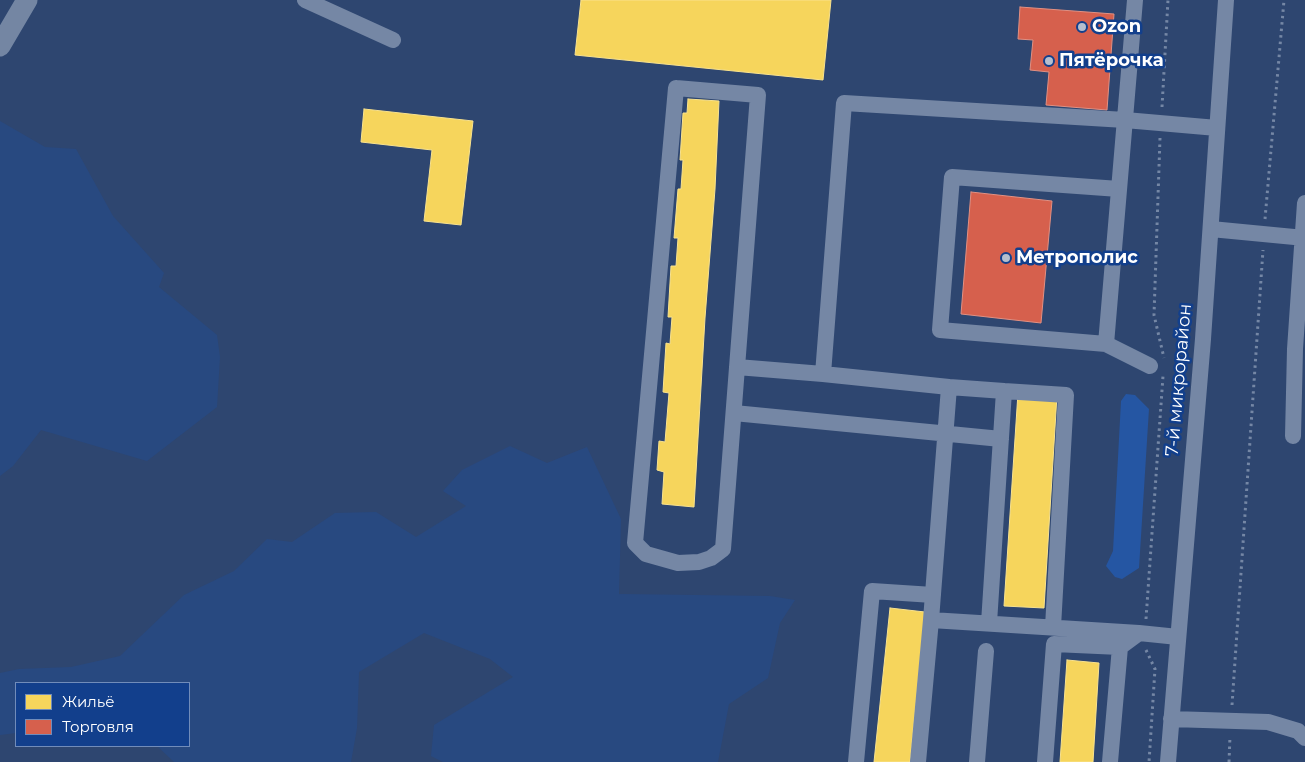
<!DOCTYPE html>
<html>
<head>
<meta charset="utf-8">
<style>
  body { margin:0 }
  #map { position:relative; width:1305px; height:762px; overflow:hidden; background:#2e4670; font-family:Montserrat,sans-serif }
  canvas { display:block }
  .legend { position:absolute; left:15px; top:682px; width:175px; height:65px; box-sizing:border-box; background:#123f8c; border:1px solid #718cba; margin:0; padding:6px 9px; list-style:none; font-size:15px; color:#fff }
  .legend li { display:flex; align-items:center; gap:10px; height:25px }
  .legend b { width:25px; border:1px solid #718cba }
</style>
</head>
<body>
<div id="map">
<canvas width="1305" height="762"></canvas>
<ul class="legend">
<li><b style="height:14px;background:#f6d55c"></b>Жильё</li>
<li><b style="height:14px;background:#d6604d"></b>Торговля</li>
</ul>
</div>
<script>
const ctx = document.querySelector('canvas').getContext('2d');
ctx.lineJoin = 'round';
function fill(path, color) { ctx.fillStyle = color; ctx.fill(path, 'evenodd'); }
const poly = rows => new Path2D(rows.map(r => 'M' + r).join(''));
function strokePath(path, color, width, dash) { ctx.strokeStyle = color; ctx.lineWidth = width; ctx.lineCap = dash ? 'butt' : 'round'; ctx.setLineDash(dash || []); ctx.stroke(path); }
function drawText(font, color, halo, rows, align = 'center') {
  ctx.font = font + ' Montserrat,sans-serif'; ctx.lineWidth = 5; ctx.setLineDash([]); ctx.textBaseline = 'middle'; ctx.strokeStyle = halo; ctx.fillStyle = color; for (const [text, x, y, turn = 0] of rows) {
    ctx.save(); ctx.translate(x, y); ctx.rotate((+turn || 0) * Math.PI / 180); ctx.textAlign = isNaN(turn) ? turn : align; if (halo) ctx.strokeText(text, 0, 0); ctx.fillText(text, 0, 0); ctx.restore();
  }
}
const green = poly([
  [1126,394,1135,395,1149,409,1139,568,1122,579,1115,577,1106,566,1113,551,1121,401]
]);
const water = poly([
  [0,121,45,147,76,149,113,216,164,273,159,287,217,335,220,357,217,407,147,461,41,430,13,466,0,476],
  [510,446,547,463,587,447,621,519,619,594,770,596,795,600,780,623,768,678,729,704,718,762,443,762,431,756,434,725,513,677,490,659,424,633,359,672,357,728,351,762,174,762,157,746,189,746,189,683,16,683,16,733,0,735,0,673,19,669,71,667,120,656,184,595,234,571,267,539,292,542,335,513,376,512,416,537,466,506,443,491,462,470]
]);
const homes = poly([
  [581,0,831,0,823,80,575,55,581,0],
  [688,99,719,101,715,189,705,318,694,507,662,504,664,472,657,470,659,441,665,442,669,393,663,392,666,343,670,344,672,317,668,317,671,266,676,266,678,238,674,238,678,189,681,189,683,160,680,160,683,113,687,113,688,99],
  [364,109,473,121,461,225,424,221,432,150,361,142,364,109],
  [1018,393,1057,395,1044,608,1004,606,1018,393],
  [890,608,925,612,910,762,874,762,890,608],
  [1067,660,1099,663,1093,762,1060,762,1067,660]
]);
const shops = poly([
  [1020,7,1114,14,1107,110,1046,105,1049,72,1030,70,1033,40,1018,39,1020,7],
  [971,192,1052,201,1041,323,961,314,971,192]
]);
const path = poly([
  [1162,107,1168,0],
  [1160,138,1154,315,1164,358],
  [1265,219,1284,0],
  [1146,619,1163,376],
  [1146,650,1155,669,1149,762],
  [1232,705,1263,250],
  [1229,762,1230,736]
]);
const minor = poly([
  [305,0,393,40],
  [676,88,758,95,723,549,711,558,699,562,678,563,646,554,635,543,676,88],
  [1119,189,952,177,940,330,1106,344,1150,366],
  [1211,229,1305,238],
  [1106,344,1135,0],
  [737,367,823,374,844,103,1125,120,1217,128],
  [823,374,949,387],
  [734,413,1001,439],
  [1293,436,1295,349,1305,203],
  [931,620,1139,633],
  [989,623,1004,391,1066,395,1053,627],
  [1171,719,1268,722,1298,731,1305,738],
  [856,762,872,591,933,595],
  [918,762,931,620,949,387,1004,391],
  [977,762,986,651],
  [1045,762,1054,644,1120,647,1139,633,1178,637],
  [1110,762,1120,647],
  [1168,762,1203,339,1226,0]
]);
const major = poly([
  [0,46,27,0]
]);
const markers = [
  [1082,27,5,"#b6becd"],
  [1049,61,5,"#b6becd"],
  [1006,258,5,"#b6becd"]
];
const poiNames = [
  ["Ozon",1092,27],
  ["Пятёрочка",1059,61],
  ["Метрополис",1016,258]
];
const streetNames = [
  ["7-й микрорайон",1179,380,-85]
];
fill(green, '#2556a3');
fill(water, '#284980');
fill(homes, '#f6d55c');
strokePath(homes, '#f9e28d', 1);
fill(shops, '#d6604d');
strokePath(shops, '#e29082', 1);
strokePath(path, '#7587a5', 3, [2.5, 4]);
strokePath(minor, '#7587a5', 16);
strokePath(major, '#7486a3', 21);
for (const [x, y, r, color] of markers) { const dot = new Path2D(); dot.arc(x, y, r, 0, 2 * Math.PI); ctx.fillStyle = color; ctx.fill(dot); strokePath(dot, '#123f8c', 2); }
drawText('bold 18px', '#fff', '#123f8c', poiNames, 'left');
drawText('18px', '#fff', '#123f8c', streetNames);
</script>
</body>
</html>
